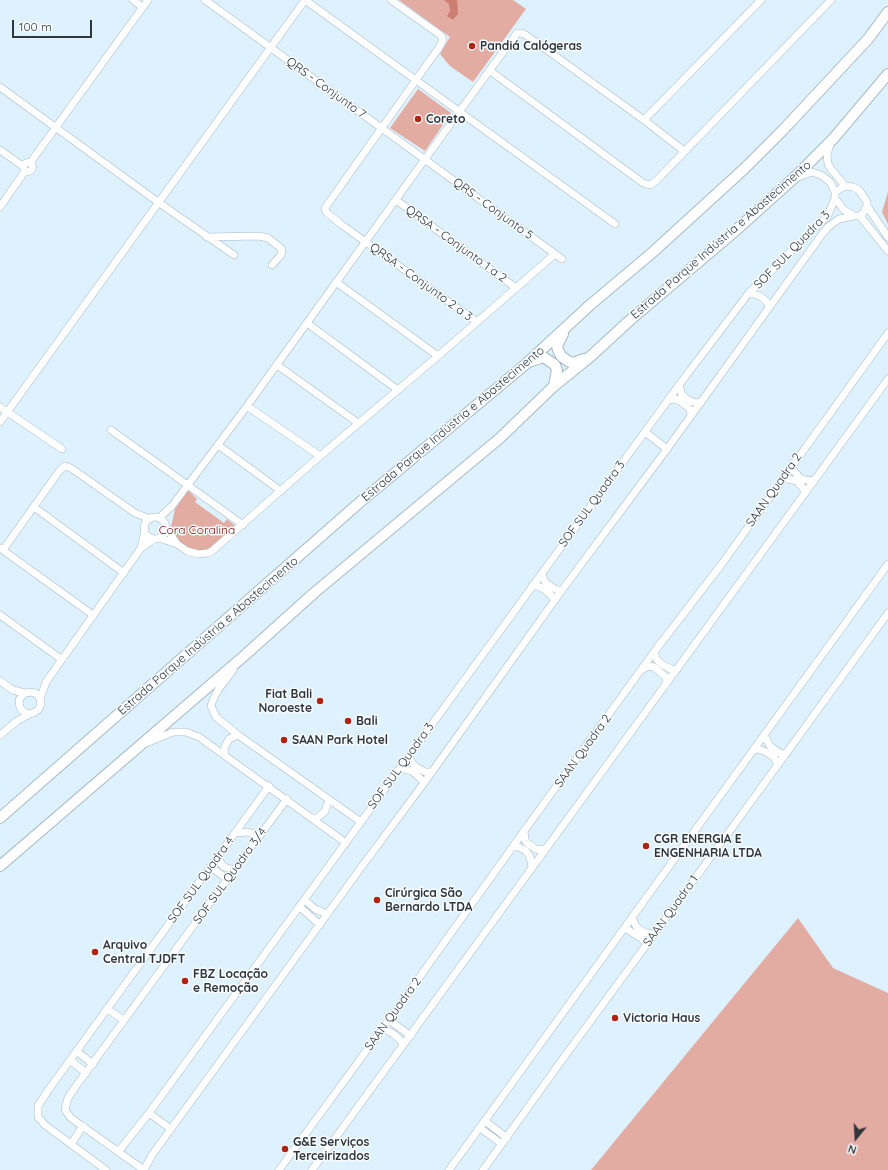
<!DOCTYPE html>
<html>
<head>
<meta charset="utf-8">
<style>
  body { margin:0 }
  #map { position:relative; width:888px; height:1170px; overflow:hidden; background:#def1fe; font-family:Quicksand,sans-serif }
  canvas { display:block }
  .north { position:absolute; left:836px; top:1118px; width:40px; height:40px; -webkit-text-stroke:3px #f8fcfe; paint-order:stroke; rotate:198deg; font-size:11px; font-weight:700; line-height:16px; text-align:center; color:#2e363b }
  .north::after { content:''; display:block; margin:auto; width:14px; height:18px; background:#2e363b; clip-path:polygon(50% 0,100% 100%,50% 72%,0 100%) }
  .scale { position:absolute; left:12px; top:20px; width:80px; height:18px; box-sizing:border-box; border:2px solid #2e363b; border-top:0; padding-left:5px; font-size:12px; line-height:14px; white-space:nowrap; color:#2e363b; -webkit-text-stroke:3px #f8fcfe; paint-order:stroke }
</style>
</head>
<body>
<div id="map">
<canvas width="888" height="1170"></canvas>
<div class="north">N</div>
<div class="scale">100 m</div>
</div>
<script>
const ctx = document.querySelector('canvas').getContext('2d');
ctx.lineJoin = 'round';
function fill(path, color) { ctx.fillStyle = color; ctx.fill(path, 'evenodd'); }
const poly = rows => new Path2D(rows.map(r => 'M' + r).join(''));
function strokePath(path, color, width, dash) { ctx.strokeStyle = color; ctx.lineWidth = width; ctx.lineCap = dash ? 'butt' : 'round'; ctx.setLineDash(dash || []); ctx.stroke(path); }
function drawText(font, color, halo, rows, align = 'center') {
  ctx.font = font + ' Quicksand,sans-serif'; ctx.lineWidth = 3; ctx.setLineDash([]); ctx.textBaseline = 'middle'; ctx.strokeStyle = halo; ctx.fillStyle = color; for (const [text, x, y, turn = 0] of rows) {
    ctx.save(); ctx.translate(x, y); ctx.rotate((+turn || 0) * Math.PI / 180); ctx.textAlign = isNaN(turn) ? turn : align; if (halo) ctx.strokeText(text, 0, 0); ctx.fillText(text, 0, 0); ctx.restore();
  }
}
const green = poly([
  [399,0,513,0,526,9,473,82,450,66,440,54,450,37],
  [418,89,451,113,425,151,390,128],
  [888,192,888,224,882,212],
  [188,490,197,499,195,502,224,523,227,519,234,525,235,527,214,547,202,552,196,552,177,541,171,527,175,509],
  [798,918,833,968,888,993,888,1170,591,1170]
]);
const water = poly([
  [444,0,457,0,458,14,453,20,447,16,450,11,449,4]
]);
const minor = poly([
  [133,0,142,7],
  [205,0,562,259],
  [305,0,615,224],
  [391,0,439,34,442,37,443,40,440,46,325,208,326,212,342,225,477,322],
  [489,70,643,183,650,185,656,181,831,0],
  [0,87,158,202,234,255],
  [644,120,761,0],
  [831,142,827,154,828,164,831,169,845,186],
  [0,150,24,167],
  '23.5 167a4.5 4.5 0 1 1 9 0a4.5 4.5 0 1 1-9 0Z',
  [30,163,148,0],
  [798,177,812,172,821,175,830,182,835,192,835,198,843,209,854,216,860,216,863,213,867,206,867,202,859,190,853,187,845,186,835,192],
  [396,200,516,288],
  [867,206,888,237],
  [0,207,25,171],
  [860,216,888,251],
  [207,237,259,236,268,238,282,249,281,255,272,265],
  [336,282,438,356],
  [748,294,754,294,760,296,767,302,769,307],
  [307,323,398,390],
  [277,365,358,423],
  [679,385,682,395,688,400,696,403,701,402],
  [668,400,676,399,680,401,690,409,691,416],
  [247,406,320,456],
  [0,407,62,449],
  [0,422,305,0],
  [111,430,243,525],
  [645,432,667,449],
  [218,445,281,491],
  [793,463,793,470,800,478,805,480,814,481],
  [783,478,797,481,803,488,805,493],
  [34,507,124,573],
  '144 528a11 11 0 1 1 22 0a11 11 0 1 1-22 0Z',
  [159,518,172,506,247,406,459,112,517,33,521,33,526,35,644,120,684,151],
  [166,528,177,544],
  [145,530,141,548,154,539],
  [159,538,177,544,187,551,198,554,208,553,212,551,320,456,438,356,555,254],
  [0,548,93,615],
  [3,550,60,470,65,466,71,468,135,513,150,519],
  [542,573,544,580,547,584,557,590,562,590],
  [532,586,538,586,542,588,551,595,555,600],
  [0,615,61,659],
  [654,652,657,660,663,665,673,670,677,669],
  [643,669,648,666,654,667,666,677,667,682],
  [233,670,218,690,213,700,211,706,216,717,238,735,361,822],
  [0,681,13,690,25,693],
  [40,699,46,682,141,548],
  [0,735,17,721,30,714,35,712,39,709,41,704,40,699,37,694,32,692,25,693,22,696,19,700,20,708,24,712,30,714],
  [764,735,770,746,781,754,787,753],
  [146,743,173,732,186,732,199,737,346,843],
  [753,750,759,749,768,753,774,757,778,765],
  [224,753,225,746,229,739,238,735],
  [410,754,410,759,412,763,416,767,425,772,432,772],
  [397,771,403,769,412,771,421,779,424,783],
  [313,818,317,818,325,811,329,800],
  [524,831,525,840,527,843,536,849,540,850,545,849],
  [236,833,248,832,259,836],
  [513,847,519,847,526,851,530,857,532,867],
  [217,858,224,867,234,870],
  [211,867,227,879],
  [305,900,315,909,327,914],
  [300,907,320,925],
  [632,918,636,926,640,930,646,933,654,934],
  [625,928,641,938,647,945],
  [107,1009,124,1020],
  [389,1020,411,1036],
  [383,1028,395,1035,404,1044],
  [77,1050,80,1054,93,1064],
  [70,1060,86,1073],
  [149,1113,171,1129],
  [485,1121,507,1138],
  [480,1128,502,1144],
  [71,1144,83,1126],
  [118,1152,149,1113,679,385,748,294,828,215,835,198],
  [106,1170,45,1125,38,1117,38,1106,49,1089,269,786],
  [144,1170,152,1155,360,869,424,783,562,590,667,449,823,233,828,227,839,219,854,216],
  [144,1170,71,1118,65,1110,66,1105,68,1098,76,1086,234,870,287,799],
  [279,1170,383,1028,524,831,654,652,721,565,888,333],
  [312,1170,888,379],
  [449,1170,888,564],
  [483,1170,562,1060,729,832,888,613]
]);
const highway = poly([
  [563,334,557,346,558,350,561,356,568,361,573,363,584,359],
  [532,361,540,358,545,358,555,365,557,370,554,386],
  [0,818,359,503,526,364,590,305,653,252,745,168,783,130,868,39,888,12],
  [0,866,244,656,314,593,500,438,554,386,591,356,629,321,734,232,794,178,833,139,888,74]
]);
const markers = [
  [472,46,4,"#b12213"],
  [418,119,4,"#b12213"],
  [320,701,4,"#b12213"],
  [348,721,4,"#b12213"],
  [284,740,4,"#b12213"],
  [646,846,4,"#b12213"],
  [377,900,4,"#b12213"],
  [95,952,4,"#b12213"],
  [185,981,4,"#b12213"],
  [615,1018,4,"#b12213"],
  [285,1149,4,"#b12213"]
];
const poiNames = [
  ["Pandiá Calógeras",480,46],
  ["Coreto",426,119],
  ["Fiat Bali",312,694,"right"],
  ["Noroeste",312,708,"right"],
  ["Bali",356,721],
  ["SAAN Park Hotel",292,740],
  ["CGR ENERGIA E",654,839],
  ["ENGENHARIA LTDA",654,853],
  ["Cirúrgica São",385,893],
  ["Bernardo LTDA",385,907],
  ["Arquivo",103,945],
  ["Central TJDFT",103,959],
  ["FBZ Locação",193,974],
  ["e Remoção",193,988],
  ["Victoria Haus",623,1018],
  ["G&E Serviços",293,1142],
  ["Terceirizados",293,1156]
];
const streetNames = [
  ["QRS - Conjunto 7",326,88,36],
  ["QRS - Conjunto 5",493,209,36],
  ["Estrada Parque Indústria e Abastecimento",721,240,-41],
  ["QRSA - Conjunto 1 a 2",456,244,36],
  ["SOF SUL Quadra 3",792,250,-46],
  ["QRSA - Conjunto 2 a 3",421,282,36],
  ["Estrada Parque Indústria e Abastecimento",453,424,-40],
  ["SAAN Quadra 2",774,490,-55],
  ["SOF SUL Quadra 3",592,504,-54],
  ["Estrada Parque Indústria e Abastecimento",208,636,-41],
  ["SAAN Quadra 2",583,751,-54],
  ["SOF SUL Quadra 3",401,766,-54],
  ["SOF SUL Quadra 3/4",230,876,-54],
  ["SOF SUL Quadra 4",201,880,-54],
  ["SAAN Quadra 1",671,911,-54],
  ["SAAN Quadra 2",393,1014,-54]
];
const parkNames = [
  ["Cora Coralina",197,530]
];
fill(green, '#e3aca2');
fill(water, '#cb7e71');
strokePath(minor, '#a6b9c5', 8);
strokePath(highway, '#a6b9c5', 12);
strokePath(minor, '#fff', 7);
strokePath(highway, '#fff', 10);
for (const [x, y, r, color] of markers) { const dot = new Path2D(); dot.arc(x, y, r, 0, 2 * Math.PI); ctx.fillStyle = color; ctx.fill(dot); strokePath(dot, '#f8fcfe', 1.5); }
drawText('bold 12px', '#2e363b', '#f8fcfe', poiNames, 'left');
drawText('12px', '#2e363b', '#f8fcfe', streetNames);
drawText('12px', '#71150b', '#f8fcfe', parkNames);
</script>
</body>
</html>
